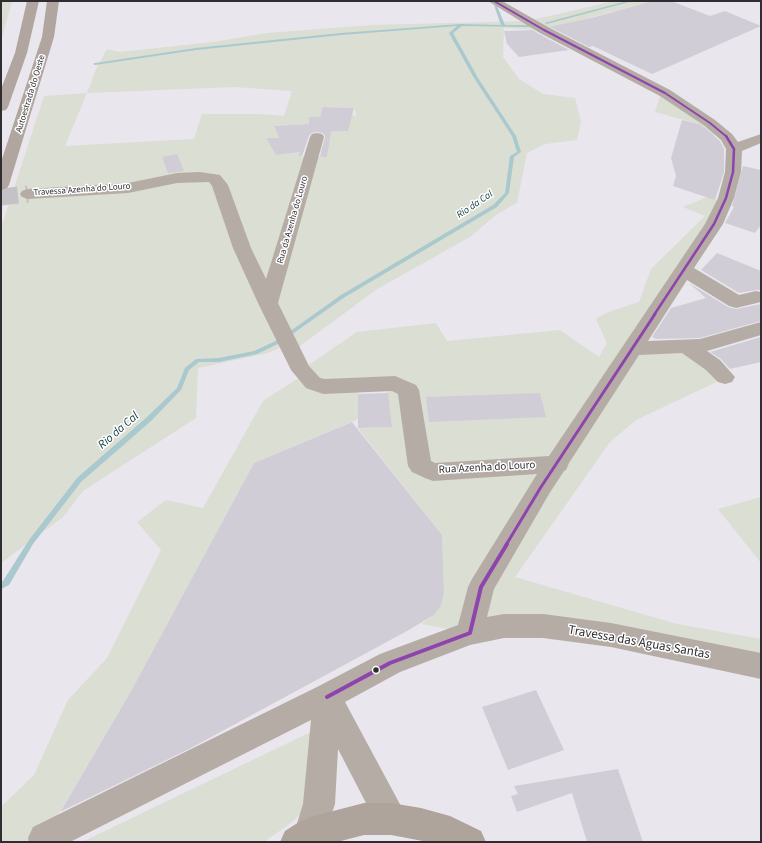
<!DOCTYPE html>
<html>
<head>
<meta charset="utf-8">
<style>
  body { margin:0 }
  #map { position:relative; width:762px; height:843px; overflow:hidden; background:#e9e6ed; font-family:"Source Sans 3",sans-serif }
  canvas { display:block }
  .frame { position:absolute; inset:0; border:2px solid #2f2d31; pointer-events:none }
</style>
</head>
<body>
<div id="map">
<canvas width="762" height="843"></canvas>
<div class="frame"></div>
</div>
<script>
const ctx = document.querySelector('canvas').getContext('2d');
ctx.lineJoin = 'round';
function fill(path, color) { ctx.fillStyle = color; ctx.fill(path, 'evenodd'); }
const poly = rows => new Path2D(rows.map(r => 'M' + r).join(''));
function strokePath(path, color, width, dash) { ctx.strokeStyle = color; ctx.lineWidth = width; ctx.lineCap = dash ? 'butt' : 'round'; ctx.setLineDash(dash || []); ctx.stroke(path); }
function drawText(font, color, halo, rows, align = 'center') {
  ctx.font = font + ' "Source Sans 3",sans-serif'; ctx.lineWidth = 3; ctx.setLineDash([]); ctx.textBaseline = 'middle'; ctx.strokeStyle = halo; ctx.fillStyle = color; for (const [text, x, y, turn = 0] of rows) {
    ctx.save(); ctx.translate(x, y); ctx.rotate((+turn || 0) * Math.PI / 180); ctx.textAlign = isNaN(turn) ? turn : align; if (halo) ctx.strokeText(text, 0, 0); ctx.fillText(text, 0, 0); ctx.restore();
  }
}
const green = poly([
  [1,1,12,1,1,41],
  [614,1,652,1,544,30,504,28,503,57,519,79,543,94,575,98,581,122,577,140,545,144,527,153,517,203,497,214,470,237,377,289,292,352,288,344,268,353,198,368,196,418,83,491,63,517,1,563,1,228,44,96,87,93,97,67,107,49,119,52,214,42,267,33,372,25,528,21],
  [235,87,292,91,284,116,259,114,202,114,194,139,65,146,87,93],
  [324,107,354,108,357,116,352,115,330,131,320,152,328,153,327,157,298,156,300,152,276,155,267,138,279,138,274,126,309,124,309,117,320,117],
  [660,96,710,123,715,135,713,140,699,124,655,112],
  [707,197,724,203,632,348,687,347,725,378,636,420,610,442,515,577,677,624,761,639,761,666,611,635,470,633,421,624,434,615,441,606,444,593,442,535,358,428,392,427,387,389,358,390,358,419,254,463,130,693,44,838,40,842,1,842,1,807,34,775,68,700,107,658,161,550,137,522,166,500,203,508,263,401,305,374,304,368,357,332,436,323,447,341,560,330,599,357,607,343,596,319,606,313,639,302,651,269,705,216,683,207],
  [761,497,761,563,718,509],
  [315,730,311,792,301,813,292,822,264,842,82,842]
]);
const stream = poly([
  [627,1,633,1,547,24,544,23,627,1],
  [494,5,497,6,505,25,528,25,530,26,528,27,462,26,453,33,478,78,516,136,521,152,514,157,509,193,497,207,345,297,291,335,289,334,288,333,289,332,341,295,493,205,505,193,510,156,517,152,512,136,474,78,449,33,457,26,341,35,196,50,95,65,93,64,95,63,196,48,341,33,461,24,501,25,494,5],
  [280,339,283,341,282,342,257,354,219,362,199,362,189,370,181,390,151,421,81,482,33,544,9,585,1,589,1,582,3,581,29,540,77,478,147,417,177,388,185,368,196,359,219,358,254,351,280,339]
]);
const building = poly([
  [652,1,671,1,710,16,725,11,761,26,652,74,593,46,589,47,550,27,595,17],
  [533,30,539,34,569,50,519,57,507,44,504,31],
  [323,107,354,108,348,131,331,131,327,157,320,157,325,137,323,133,317,132,312,133,309,136,302,156,298,156,300,152,276,155,266,138,279,138,274,126,309,124,309,117,320,117],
  [682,120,699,124,704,127,720,141,724,149,724,172,715,200,673,186,676,176,671,158],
  [177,154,184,171,168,173,162,157],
  [743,166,761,170,761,225,755,233,725,223,734,207,732,206],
  [717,253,761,271,761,290,756,290,739,293,701,270],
  [689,283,728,307,736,309,761,304,761,321,700,338,656,339,652,337,671,308,706,298],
  [761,337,761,362,730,369,721,359,710,352],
  [388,393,392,427,358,428,358,394],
  [540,393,546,417,429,422,426,397],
  [352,422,442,535,444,593,441,606,434,615,407,631,189,749,60,812,130,693,254,463],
  [536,690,564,750,508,770,482,707],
  [618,769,643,842,587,842,572,793,517,812,511,796,518,794,514,786]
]);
const minorTunnel = poly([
  [1,197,28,194]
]);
const minor = poly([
  [488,1,502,1,548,27,670,90,715,120,732,134,738,142,761,134,761,143,742,151,741,172,734,198,723,224,694,268,739,295,756,291,761,292,761,302,736,308,729,306,687,280,648,341,700,339,761,322,761,335,707,351,720,360,735,377,732,382,725,384,718,382,706,370,682,353,639,355,569,463,566,470,564,471,549,494,494,589,487,617,504,614,543,614,611,623,761,653,761,679,611,647,543,638,504,638,470,645,400,672,345,702,402,808,407,819,402,830,391,835,380,830,338,749,335,804,322,842,298,842,294,833,303,804,311,720,70,842,29,842,28,838,33,827,317,687,380,654,458,625,468,587,472,579,537,474,433,481,425,478,412,472,408,466,398,394,392,391,323,394,306,388,291,370,258,303,233,248,212,186,209,182,177,183,128,193,28,199,22,197,20,194,22,191,28,189,128,183,177,173,200,172,220,175,228,185,251,248,266,279,310,137,312,134,317,133,322,134,324,137,278,303,309,366,320,378,325,379,395,376,416,385,419,390,431,461,435,463,549,456,705,224,718,198,725,172,726,149,721,140,705,126,660,96,540,33,488,1]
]);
const major = poly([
  [364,803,391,803,421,808,450,816,481,831,486,842,428,842,391,835,364,835,337,842,280,842,285,831,299,822,310,817,364,803]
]);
const highway = poly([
  [27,1,39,1,27,53,8,107,6,110,1,111,1,89,15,53,27,1],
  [47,1,59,1,54,37,9,185,7,188,1,190,1,162,42,37,47,1]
]);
const bus1Far3 = poly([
  [494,1,544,30,665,93,710,123,727,137]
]);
const bus1Far2 = poly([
  [654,315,714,224,726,198,733,172,734,149,726,136]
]);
const bus1Far1 = poly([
  [506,545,541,487,655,314]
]);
const bus1 = poly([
  [327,697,390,663,470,633,481,587,507,544]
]);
const markers = [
  [376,670,3.5,"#2f2d31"]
];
const farStreetnames = [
  ["Autoestrada do Oeste",31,94,-73],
  ["Travessa Azenha do Louro",82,190,-4],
  ["Rua da Azenha do Louro",293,220,-74]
];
const farWaternames = [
  ["Rio da Cal",475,205,-34]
];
const streetNames = [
  ["Rua Azenha do Louro",487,468,-3]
];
const waterNames = [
  ["Rio da Cal",119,431,-41]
];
const nearStreetnames = [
  ["Travessa das Águas Santas",639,643,10]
];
fill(green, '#dbded2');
fill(stream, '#a9c9cf');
fill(building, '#d1cdd6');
strokePath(minorTunnel, '#c4c1c7', 17, [17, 8]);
fill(minor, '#b5aca6');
fill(major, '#aea49c');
fill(highway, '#b0a69f');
strokePath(bus1Far3, '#8e44ad', 2);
strokePath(bus1Far2, '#8e44ad', 2.5);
strokePath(bus1Far1, '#8e44ad', 3);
strokePath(bus1, '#8e44ad', 4);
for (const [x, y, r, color] of markers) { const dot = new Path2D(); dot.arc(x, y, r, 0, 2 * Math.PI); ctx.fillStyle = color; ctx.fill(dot); strokePath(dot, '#fff', 1.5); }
drawText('9px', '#2f2d31', '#fff', farStreetnames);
drawText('italic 10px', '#0c3a3f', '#fff', farWaternames);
drawText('11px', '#2f2d31', '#fff', streetNames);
drawText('italic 12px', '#0c3a3f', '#fff', waterNames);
drawText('13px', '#2f2d31', '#fff', nearStreetnames);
</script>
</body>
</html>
